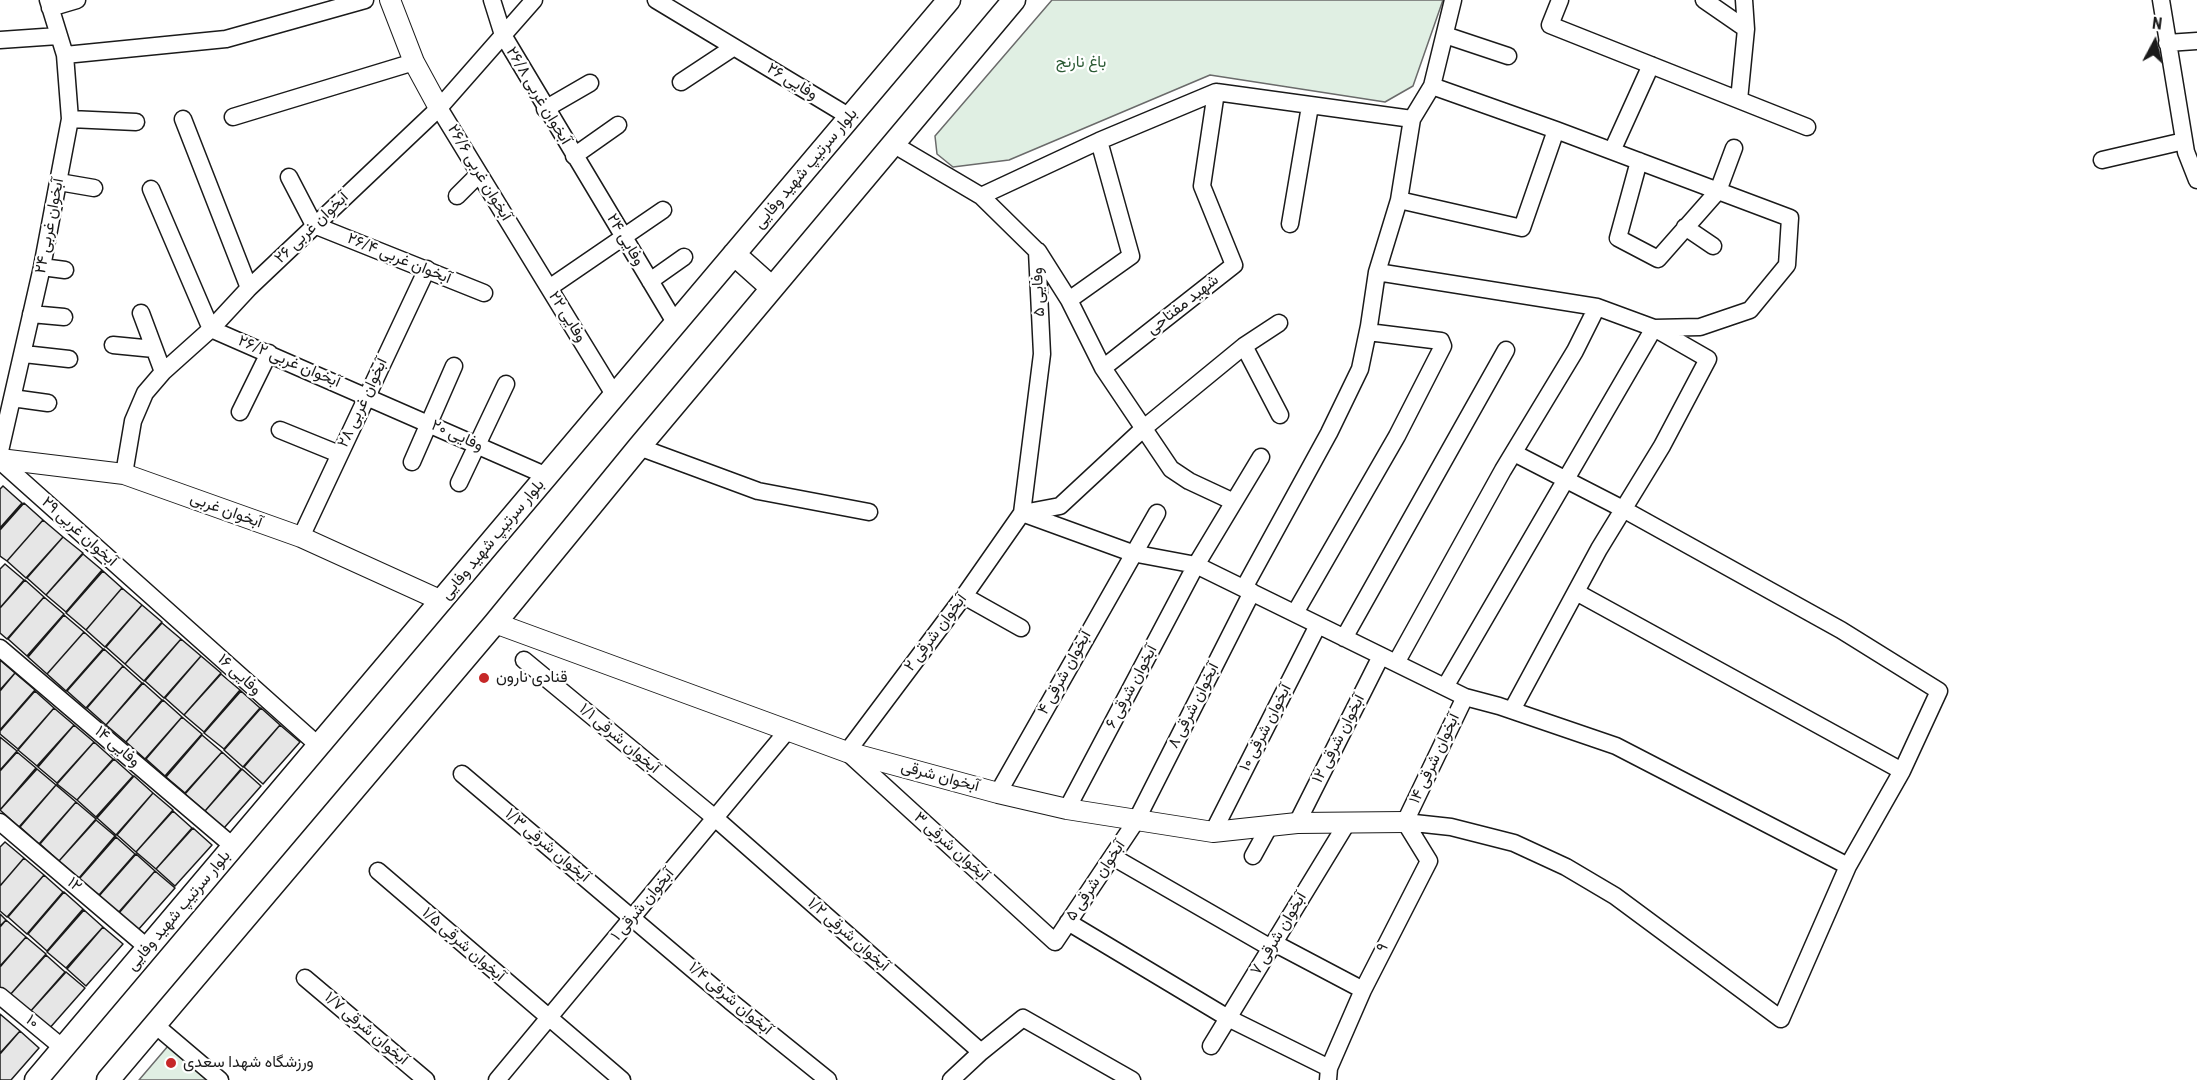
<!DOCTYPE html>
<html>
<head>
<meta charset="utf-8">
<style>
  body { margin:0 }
  #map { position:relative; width:2197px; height:1080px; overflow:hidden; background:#fff; font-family:"Roboto Condensed",sans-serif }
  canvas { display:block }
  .north { position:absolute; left:2125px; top:12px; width:60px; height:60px; -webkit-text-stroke:4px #fff; paint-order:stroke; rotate:7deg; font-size:16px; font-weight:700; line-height:24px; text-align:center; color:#1a1a1a }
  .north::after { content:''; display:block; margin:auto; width:21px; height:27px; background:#1a1a1a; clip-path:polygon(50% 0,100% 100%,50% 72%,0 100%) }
</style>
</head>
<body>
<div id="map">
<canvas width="2197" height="1080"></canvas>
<div class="north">N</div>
</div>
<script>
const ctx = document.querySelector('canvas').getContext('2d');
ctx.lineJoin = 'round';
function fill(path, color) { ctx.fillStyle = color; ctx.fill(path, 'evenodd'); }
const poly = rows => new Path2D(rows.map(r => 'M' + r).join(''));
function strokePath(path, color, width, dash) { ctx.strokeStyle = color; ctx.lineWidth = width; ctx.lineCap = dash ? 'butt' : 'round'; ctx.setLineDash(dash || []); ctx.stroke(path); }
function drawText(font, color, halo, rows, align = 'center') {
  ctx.font = font + ' "Roboto Condensed",Vazirmatn,sans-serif'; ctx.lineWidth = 4.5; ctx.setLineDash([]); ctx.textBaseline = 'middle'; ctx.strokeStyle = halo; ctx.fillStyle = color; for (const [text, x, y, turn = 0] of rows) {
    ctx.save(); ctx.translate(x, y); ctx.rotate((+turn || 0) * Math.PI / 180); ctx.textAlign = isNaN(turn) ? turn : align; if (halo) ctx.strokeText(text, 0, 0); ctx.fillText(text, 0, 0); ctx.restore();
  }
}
const green = poly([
  [1052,0,1443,0,1413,86,1385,102,1210,75,1009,160,953,167,937,154,935,136,1052,0],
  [168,1046,207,1080,139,1080,168,1046]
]);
const building = poly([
  [3,486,22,503,0,528,0,489,3,486],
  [24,503,43,520,7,561,0,556,0,530,24,503],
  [43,520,63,537,26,578,7,561,43,520],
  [63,537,83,553,46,595,27,578,63,537],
  [83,554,102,570,66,612,46,595,83,554],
  [5,564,24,580,0,608,0,569,5,564],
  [103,571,122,588,86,630,66,613,103,571],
  [25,580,44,597,7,639,0,633,0,608,25,580],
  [122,588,142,605,105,647,86,630,122,588],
  [44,597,64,614,27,656,8,639,44,597],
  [142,605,162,622,125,664,106,647,142,605],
  [64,615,84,632,47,674,28,657,64,615],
  [162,623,181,639,144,681,125,664,162,623],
  [84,632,103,649,66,691,47,674,84,632],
  [181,639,201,656,164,698,145,681,181,639],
  [104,649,123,666,86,708,67,691,104,649],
  [201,656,221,673,184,715,165,698,201,656],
  [0,660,15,673,0,690,0,660],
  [123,666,142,683,106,725,87,708,123,666],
  [15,673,35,690,0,730,0,691,15,673],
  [221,674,240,690,204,732,184,715,221,674],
  [143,683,162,700,126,742,106,725,143,683],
  [35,691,54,708,18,749,0,734,0,731,35,691],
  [241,691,260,708,224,749,204,733,241,691],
  [163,700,182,717,145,759,126,742,163,700],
  [54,708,74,725,37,766,18,750,54,708],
  [261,708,280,725,243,767,224,750,261,708],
  [182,717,202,734,165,776,146,759,182,717],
  [74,725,94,742,57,783,38,767,74,725],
  [280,725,300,742,263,784,244,767,280,725],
  [202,735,222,752,185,793,166,777,202,735],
  [0,737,17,751,0,770,0,737],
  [94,742,113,759,77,800,57,784,94,742],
  [17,752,36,768,0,810,0,771,17,752],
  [222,752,241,769,205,811,185,794,222,752],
  [114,759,133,776,96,817,77,800,114,759],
  [37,769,56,785,19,827,0,810,37,769],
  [242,769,261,786,224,828,205,811,242,769],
  [134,776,153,793,116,835,97,818,134,776],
  [56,785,76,802,39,844,20,827,56,785],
  [153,793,173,810,136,852,117,835,153,793],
  [76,802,96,819,59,861,40,844,76,802],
  [173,811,192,828,156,869,136,852,173,811],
  [96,820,115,836,79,878,59,861,96,820],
  [193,828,212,845,175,886,156,869,193,828],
  [116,837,135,854,99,895,79,879,116,837],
  [5,842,24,858,0,886,0,847,5,842],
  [136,854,155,871,118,913,99,896,136,854],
  [24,858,44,875,7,917,0,911,0,886,24,858],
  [155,871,175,888,138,930,119,913,155,871],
  [44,875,63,892,27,934,8,917,44,875],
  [64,892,83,909,47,951,28,934,64,892],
  [84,910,103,927,66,968,47,952,84,910],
  [0,914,6,920,0,926,0,914],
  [6,920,26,937,0,966,0,927,6,920],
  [103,927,123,944,86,986,67,969,103,927],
  [26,937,46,954,9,996,0,988,0,967,26,937],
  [46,955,65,972,29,1013,9,996,46,955],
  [66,972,85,988,48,1030,29,1013,66,972],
  [0,1014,20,1031,0,1053,0,1014],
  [20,1031,39,1048,11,1080,0,1080,0,1054,20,1031]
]);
const minor = poly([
  [492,0,503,35,676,324],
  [656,0,850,117],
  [1560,0,1550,25,1807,127],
  [1704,0,1746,29],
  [2161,0,2186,152,2197,180],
  [50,8,77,0],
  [1445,35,1508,56],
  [0,40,58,36],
  [2167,43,2197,41],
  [65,55,226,39,365,0],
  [681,82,734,47],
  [1432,86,1556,130,1790,218,1787,265,1750,310,1700,327,1654,328,1445,687],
  [1739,100,1746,29,1744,0],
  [439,108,615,396],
  [545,109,590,83],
  [233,117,414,62],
  [70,119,136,122],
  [183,119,249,288],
  [893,144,981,196,1037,251,1042,354,1022,513,964,596,847,752,1055,942,1136,821,1252,592],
  [1612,151,1651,65],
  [574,156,618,125],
  [2102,160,2184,141],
  [1639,161,1618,238,1658,259,1718,191,1734,148],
  [289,177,314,225,484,293],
  [59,182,94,188],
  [151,189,211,329,547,476],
  [457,196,479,174],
  [981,196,1099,141,1216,92,1412,119],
  [1399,200,1522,228,1556,130],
  [1290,224,1310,106],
  [1685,227,1713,246],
  [1038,251,1069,300,1103,368,1171,469,1189,481,1234,502],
  [42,267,65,270],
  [1377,272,1597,307,1654,328,1708,359,1662,446,1599,549,1512,710],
  [650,281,684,257],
  [549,288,663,210],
  [1069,300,1131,256,1099,141],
  [141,313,163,372],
  [31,314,64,317],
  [113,345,154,349],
  [1244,346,1280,415],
  [24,354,69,359],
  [1103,368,1234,265,1202,186,1216,92],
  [12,398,48,403],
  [240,412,269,353],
  [280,430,339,454],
  [639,447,758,491,869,512],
  [0,451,42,267,70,119,65,55,48,0],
  [0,461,319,746],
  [412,462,454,366],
  [124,474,133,421,145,393,163,372,211,329,249,288,439,108,534,0],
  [459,483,506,384],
  [1022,513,1132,553,1196,565,1465,697,1499,706,1616,746,1848,866],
  [1023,513,1060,506,1144,428,1244,346,1279,323],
  [301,537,427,269],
  [1244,588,1329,433,1360,369,1369,326,1377,272,1399,200,1412,119,1432,86,1453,0],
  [1576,592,1902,771],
  [964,596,1021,628],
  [1295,613,1397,436,1443,346,1441,341,1368,332],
  [1344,638,1506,350],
  [0,648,234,847],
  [524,660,715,818,981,1052],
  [1396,663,1503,470,1575,351,1597,307],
  [462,774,730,1001,828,1080],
  [998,793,1157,513],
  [1067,809,1196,565,1261,457],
  [0,822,148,948],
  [1405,822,1451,827,1514,843,1566,867,1615,896,1781,1019,1848,866,1902,771,1939,691,1841,630,1623,509,1514,453],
  [1405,822,1465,697],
  [1297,823,1381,656],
  [1213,832,1318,625],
  [1253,856,1270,825],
  [1113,857,1271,948],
  [378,871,622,1080],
  [1068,922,1228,1018,1329,1068],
  [1274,943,1363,990],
  [305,978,426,1080],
  [0,996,63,1048],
  [154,1024,220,1080],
  [1211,1046,1347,823],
  [497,1080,788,730],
  [951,1080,981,1052,1023,1018,1132,1080],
  [1328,1080,1329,1068,1363,990,1429,861,1405,822]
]);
const tertiary = poly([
  [390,0,414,62,439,108],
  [0,459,124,474,301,537,442,601],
  [495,623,847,752,998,793,1067,809,1213,832,1297,823,1405,822]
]);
const secondary = poly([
  [734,254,772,288],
  [36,1080,949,0],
  [108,1080,495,623,639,447,1014,0]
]);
const markers = [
  [484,678,6,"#c62828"],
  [171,1063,6,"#c62828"]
];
const parkNames = [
  ["باغ نارنج",1081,63]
];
const streetNames = [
  ["وفایی ۲۶",792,82,31],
  ["آبخوان غربی ۲۶/۸",538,96,59],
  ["بلوار سرتیپ شهید وفایی",806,169,-50],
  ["آبخوان غربی ۲۶/۶",479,173,59],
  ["آبخوان غربی ۲۴",50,226,-79],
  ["آبخوان غربی ۲۶",312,228,-44],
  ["وفایی ۲۴",625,240,59],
  ["آبخوان غربی ۲۶/۴",399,259,22],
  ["وفایی ۵",1039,292,-93],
  ["شهید مفتاحی",1183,305,-38],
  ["وفایی ۲۲",567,317,58],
  ["آبخوان غربی ۲۶/۲",289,362,23],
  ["آبخوان غربی ۲۸",363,403,-65],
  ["وفایی ۲۰",457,436,24],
  ["آبخوان غربی",226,511,20],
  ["آبخوان غربی ۲۹",79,532,42],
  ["بلوار سرتیپ شهید وفایی",493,540,-50],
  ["آبخوان شرقی ۲",936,633,-53],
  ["آبخوان شرقی ۴",1065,673,-61],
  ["وفایی ۱۶",239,675,42],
  ["آبخوان شرقی ۶",1132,687,-62],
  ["آبخوان شرقی ۸",1194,706,-63],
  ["آبخوان شرقی ۱۰",1266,728,-63],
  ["آبخوان شرقی ۱/۱",619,739,40],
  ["آبخوان شرقی ۱۲",1339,739,-63],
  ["وفایی ۱۴",117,747,40],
  ["آبخوان شرقی ۱۴",1435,759,-65],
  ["آبخوان شرقی",940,777,15],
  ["آبخوان شرقی ۱/۳",547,846,40],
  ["آبخوان شرقی ۳",951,847,42],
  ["آبخوان شرقی ۵",1096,881,-56],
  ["۱۲",74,885,40],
  ["آبخوان شرقی ۱",643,905,-50],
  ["بلوار سرتیپ شهید وفایی",179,911,-50],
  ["آبخوان شرقی ۷",1279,934,-59],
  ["آبخوان شرقی ۱/۲",848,935,41],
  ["آبخوان شرقی ۱/۵",463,945,41],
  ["۹",1383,948,-63],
  ["آبخوان شرقی ۱/۴",730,999,40],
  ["۱۰",32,1022,39],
  ["آبخوان شرقی ۱/۷",366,1029,40]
];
const poiNames = [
  ["قنادی نارون",496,678],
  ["ورزشگاه شهدا سعدی",183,1063]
];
fill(green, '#e0efe3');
strokePath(green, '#6a6a6a', 1.5);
fill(building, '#e6e6e6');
strokePath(building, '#1a1a1a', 1.5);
strokePath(minor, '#1a1a1a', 19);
strokePath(tertiary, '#1a1a1a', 22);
strokePath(secondary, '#1a1a1a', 25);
strokePath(minor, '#fff', 16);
strokePath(tertiary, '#fff', 20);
strokePath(secondary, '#fff', 22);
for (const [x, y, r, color] of markers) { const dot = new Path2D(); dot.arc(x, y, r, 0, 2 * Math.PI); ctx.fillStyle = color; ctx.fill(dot); strokePath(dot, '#fff', 2); }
drawText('16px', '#2b5a34', '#fff', parkNames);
drawText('16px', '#1a1a1a', '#fff', streetNames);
drawText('16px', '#1a1a1a', '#fff', poiNames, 'left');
</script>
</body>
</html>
